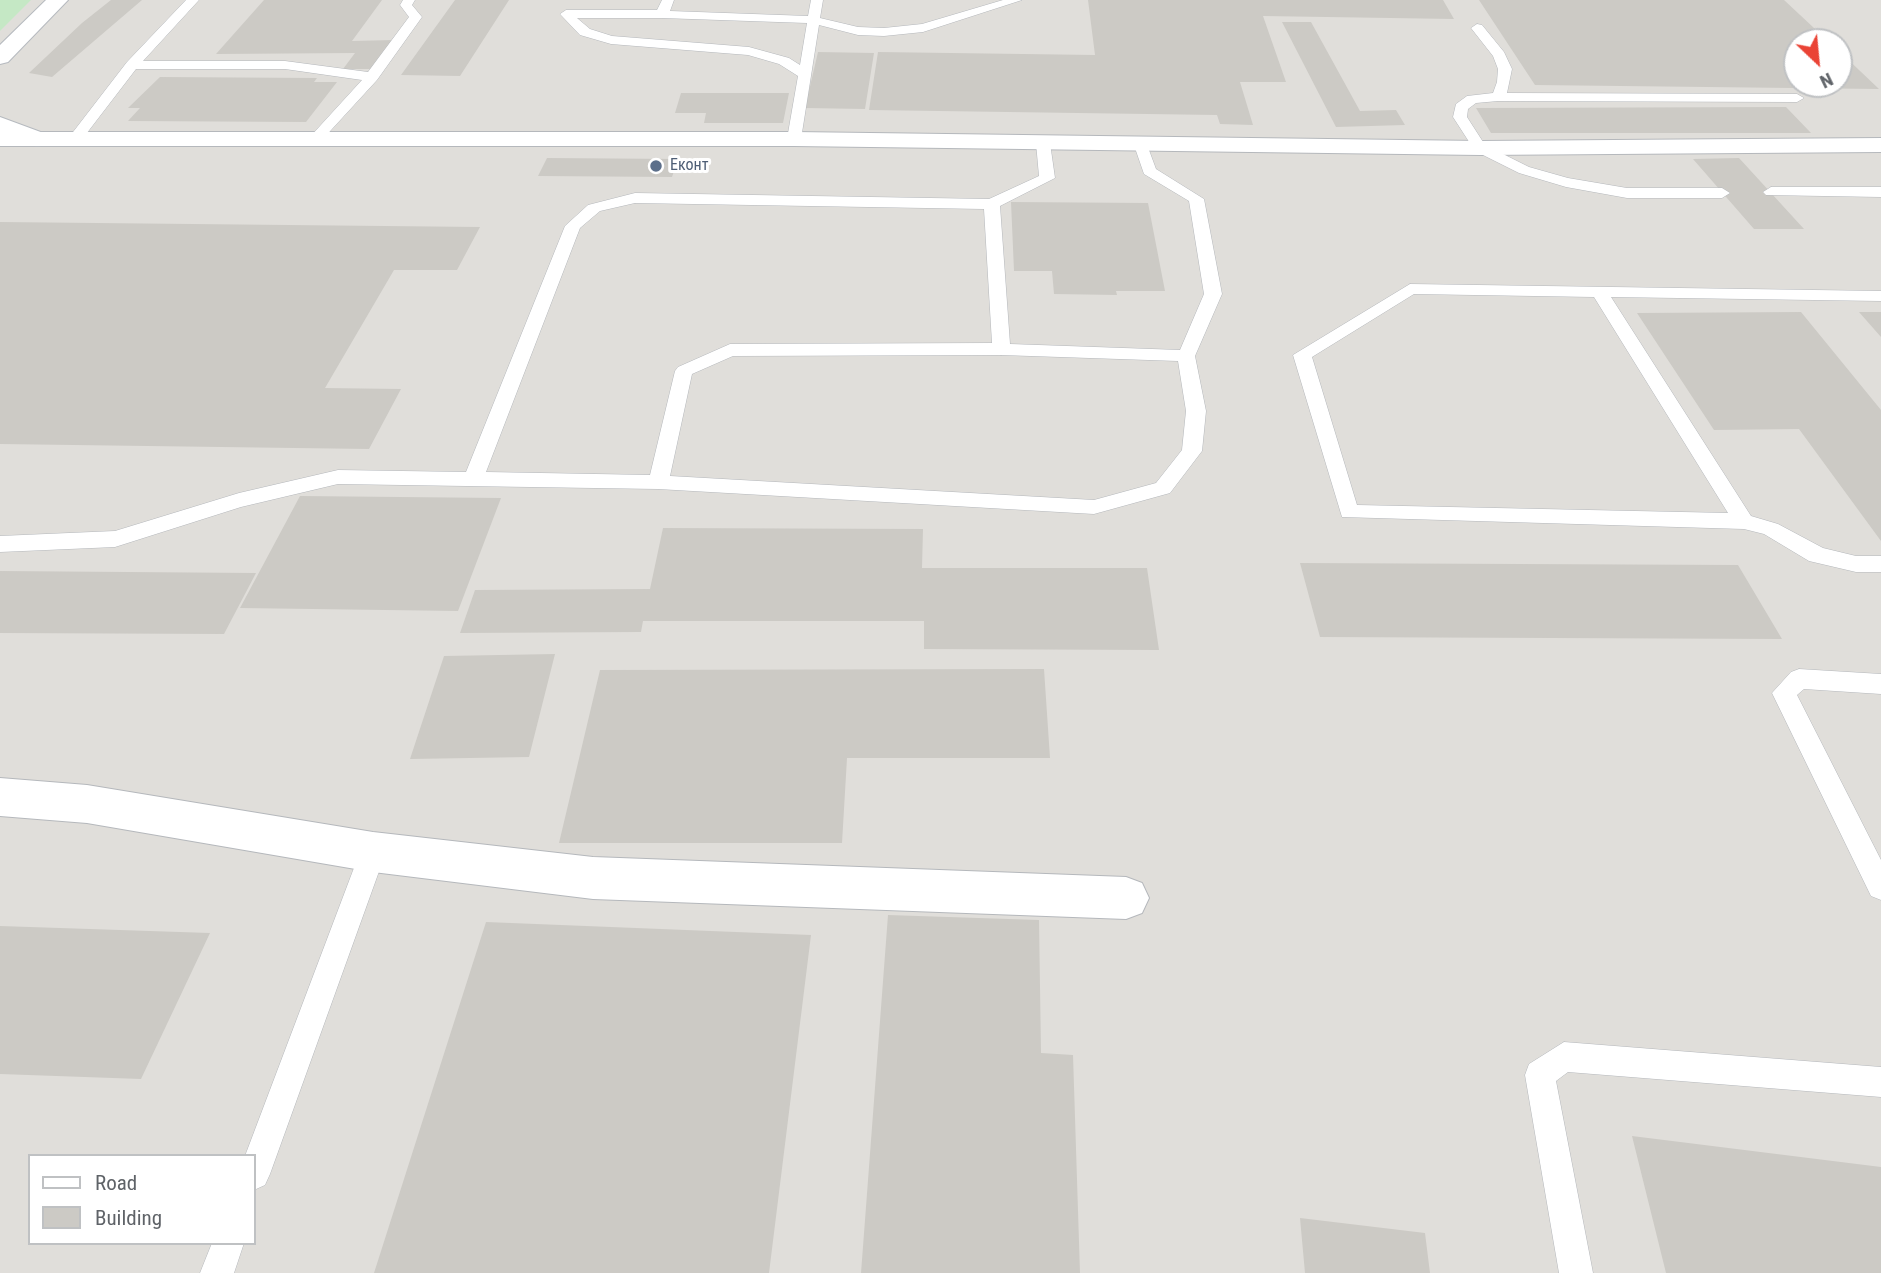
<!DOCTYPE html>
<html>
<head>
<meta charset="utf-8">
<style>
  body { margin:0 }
  #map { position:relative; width:1881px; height:1273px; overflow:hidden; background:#f1efe8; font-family:"Roboto Condensed",sans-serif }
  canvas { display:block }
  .legend { position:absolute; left:28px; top:1154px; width:228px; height:91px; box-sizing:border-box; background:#fff; border:2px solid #bfc1c3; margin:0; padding:9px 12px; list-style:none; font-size:21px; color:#5f6368 }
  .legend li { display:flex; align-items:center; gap:14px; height:35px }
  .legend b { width:35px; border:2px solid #bfc1c3 }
  .north { position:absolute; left:1783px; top:28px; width:70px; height:70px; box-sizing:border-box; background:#fff; border:2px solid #bfc1c3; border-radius:50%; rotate:154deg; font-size:19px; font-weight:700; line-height:28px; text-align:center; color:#5f6368 }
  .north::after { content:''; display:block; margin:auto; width:24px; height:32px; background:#ea4335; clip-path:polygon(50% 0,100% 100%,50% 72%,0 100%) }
</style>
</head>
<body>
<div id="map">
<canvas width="1881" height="1273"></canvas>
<ul class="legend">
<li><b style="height:9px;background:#fff"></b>Road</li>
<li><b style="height:19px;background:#cccac5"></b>Building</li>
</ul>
<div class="north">N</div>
</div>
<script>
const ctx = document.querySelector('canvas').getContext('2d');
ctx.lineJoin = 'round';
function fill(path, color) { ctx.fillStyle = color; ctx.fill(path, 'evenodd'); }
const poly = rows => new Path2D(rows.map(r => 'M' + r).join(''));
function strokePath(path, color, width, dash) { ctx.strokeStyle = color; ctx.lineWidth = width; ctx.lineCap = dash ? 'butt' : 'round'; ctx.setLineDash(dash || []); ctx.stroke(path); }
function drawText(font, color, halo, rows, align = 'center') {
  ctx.font = font + ' "Roboto Condensed",sans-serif'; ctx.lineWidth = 6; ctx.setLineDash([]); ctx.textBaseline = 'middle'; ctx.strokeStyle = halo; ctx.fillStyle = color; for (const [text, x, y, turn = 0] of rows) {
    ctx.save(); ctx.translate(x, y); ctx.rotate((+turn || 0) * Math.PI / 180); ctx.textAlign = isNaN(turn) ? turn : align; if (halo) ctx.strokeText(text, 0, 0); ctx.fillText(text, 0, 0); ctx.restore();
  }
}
const industrial = poly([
  [0,0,1881,0,1881,1273,0,1273],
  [1797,42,1839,42,1839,84,1797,84],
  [30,1156,254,1156,254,1243,30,1243]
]);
const green = poly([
  [0,0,31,0,0,31]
]);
const building = poly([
  [111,0,142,0,52,77,29,73,82,23],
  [264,0,382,0,352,41,394,40,375,69,343,69,355,53,216,54],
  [455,0,509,0,460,76,401,75],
  [1088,0,1443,0,1454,19,1263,16,1286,82,1240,82,1253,125,1220,124,1217,115,869,110,878,52,1095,55],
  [1479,0,1784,0,1829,42,1797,42,1797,84,1839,84,1839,51,1879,89,1535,85],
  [1282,22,1311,22,1360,111,1396,110,1405,125,1336,127],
  [818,52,874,53,865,109,805,108],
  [160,77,317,78,314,82,337,82,306,122,128,121,140,108,128,108],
  [681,93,789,93,783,123,704,123,706,113,675,113],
  [1786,107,1811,133,1491,133,1476,108],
  [547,158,678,159,672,177,538,176],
  [1739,158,1804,229,1754,229,1693,159],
  [1011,202,1148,203,1165,291,1116,291,1117,295,1054,294,1052,271,1014,271],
  [0,222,480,227,457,270,394,270,325,388,401,389,369,449,0,444],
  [1801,312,1881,410,1881,541,1799,429,1714,430,1637,313],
  [1859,312,1881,312,1881,337],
  [300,496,501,498,458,611,240,608],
  [663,528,923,529,922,568,1147,568,1159,650,924,649,924,621,643,621,641,632,460,633,475,590,650,589],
  [1300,563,1738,565,1782,639,1320,637],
  [0,571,256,573,224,634,0,633],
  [555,654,529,757,410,759,444,656],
  [1044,669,1050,758,847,758,842,843,559,843,600,670],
  [888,915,1039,920,1041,1053,1073,1055,1080,1273,861,1273],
  [486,922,811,935,769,1273,374,1273],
  [0,926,210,933,141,1079,0,1074],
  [1632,1136,1881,1167,1881,1273,1666,1273],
  [1300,1218,1425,1233,1430,1273,1305,1273]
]);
const service = poly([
  [186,0,199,0,143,61,285,61,368,72,409,17,400,5,403,0,415,0,412,5,422,17,377,80,321,141,311,141,309,138,362,80,285,69,136,69,80,142,70,142,68,139,70,136,127,62,186,0],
  [662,0,674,0,670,11,808,16,811,0,823,0,820,18,858,27,884,28,922,24,1003,0,1022,0,923,32,884,36,858,35,819,25,801,139,794,143,787,139,798,76,779,64,748,55,611,44,580,35,560,14,566,10,657,10,662,0],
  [577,18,662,18,807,23,800,65,789,58,749,47,612,36,590,29,577,18],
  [1477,24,1482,25,1504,52,1512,69,1507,93,1797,94,1804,98,1797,102,1498,101,1476,103,1468,109,1467,117,1485,145,1529,167,1568,178,1627,188,1722,188,1730,193,1722,198,1627,198,1566,187,1519,173,1475,151,1453,117,1456,104,1467,96,1493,93,1497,82,1498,69,1493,56,1471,28,1477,24],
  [1043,139,1050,143,1055,178,1000,206,1010,344,1180,350,1204,294,1189,201,1144,174,1134,145,1136,142,1146,142,1156,169,1204,199,1222,294,1195,356,1206,411,1202,451,1170,493,1094,514,658,489,338,484,241,507,115,547,0,552,0,536,115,531,239,493,338,470,466,472,565,226,588,205,635,193,989,199,1039,176,1036,143,1043,139],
  [635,203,984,209,992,343,730,344,678,367,675,371,650,475,486,472,580,228,600,211,635,203],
  [1001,355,1178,361,1186,411,1182,450,1156,483,1094,500,670,476,692,374,733,356,1001,355],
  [1771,187,1881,187,1881,197,1766,195,1763,192,1771,187],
  [1410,284,1881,291,1881,301,1611,297,1751,516,1778,524,1823,548,1856,556,1881,556,1881,572,1856,572,1809,561,1764,534,1744,529,1342,517,1293,355,1410,284],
  [1414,294,1594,297,1728,513,1357,505,1312,357,1414,294],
  [1799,669,1881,674,1881,694,1804,689,1797,695,1881,860,1881,900,1871,896,1772,693,1791,672,1799,669],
  [373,840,382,844,386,852,270,1174,265,1185,254,1190,254,1156,245,1156,360,852,364,844,373,840],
  [1564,1042,1881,1067,1881,1097,1568,1072,1556,1081,1593,1273,1559,1273,1525,1075,1529,1064,1564,1042],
  [212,1243,244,1243,234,1273,200,1273,212,1243]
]);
const minor = poly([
  [0,132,794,132,1480,141,1881,138,1881,152,1480,155,794,146,0,146,0,132],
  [0,778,87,785,373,832,593,857,1126,877,1142,883,1149,898,1142,913,1126,919,593,899,373,872,87,823,0,816,0,778]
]);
const secondary = poly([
  [46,0,68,0,8,62,0,64,0,45,46,0],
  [0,117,46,134,49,139,46,144,37,146,0,133,0,117]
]);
const markers = [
  [656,166,7,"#5c6f8a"]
];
const farServicenames = [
  ["Еконт",670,166]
];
fill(industrial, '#e0deda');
fill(green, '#c5e8c5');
fill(building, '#cccac5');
strokePath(service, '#b5b8bc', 1);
strokePath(minor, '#b5b8bc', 2);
strokePath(secondary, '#b6babf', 2);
fill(service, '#fff');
fill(minor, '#fff');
fill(secondary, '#fff');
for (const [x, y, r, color] of markers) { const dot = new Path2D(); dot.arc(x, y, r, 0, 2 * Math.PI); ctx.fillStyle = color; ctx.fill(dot); strokePath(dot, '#fff', 2.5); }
drawText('16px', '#4e5e75', '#fff', farServicenames, 'left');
</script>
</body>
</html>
